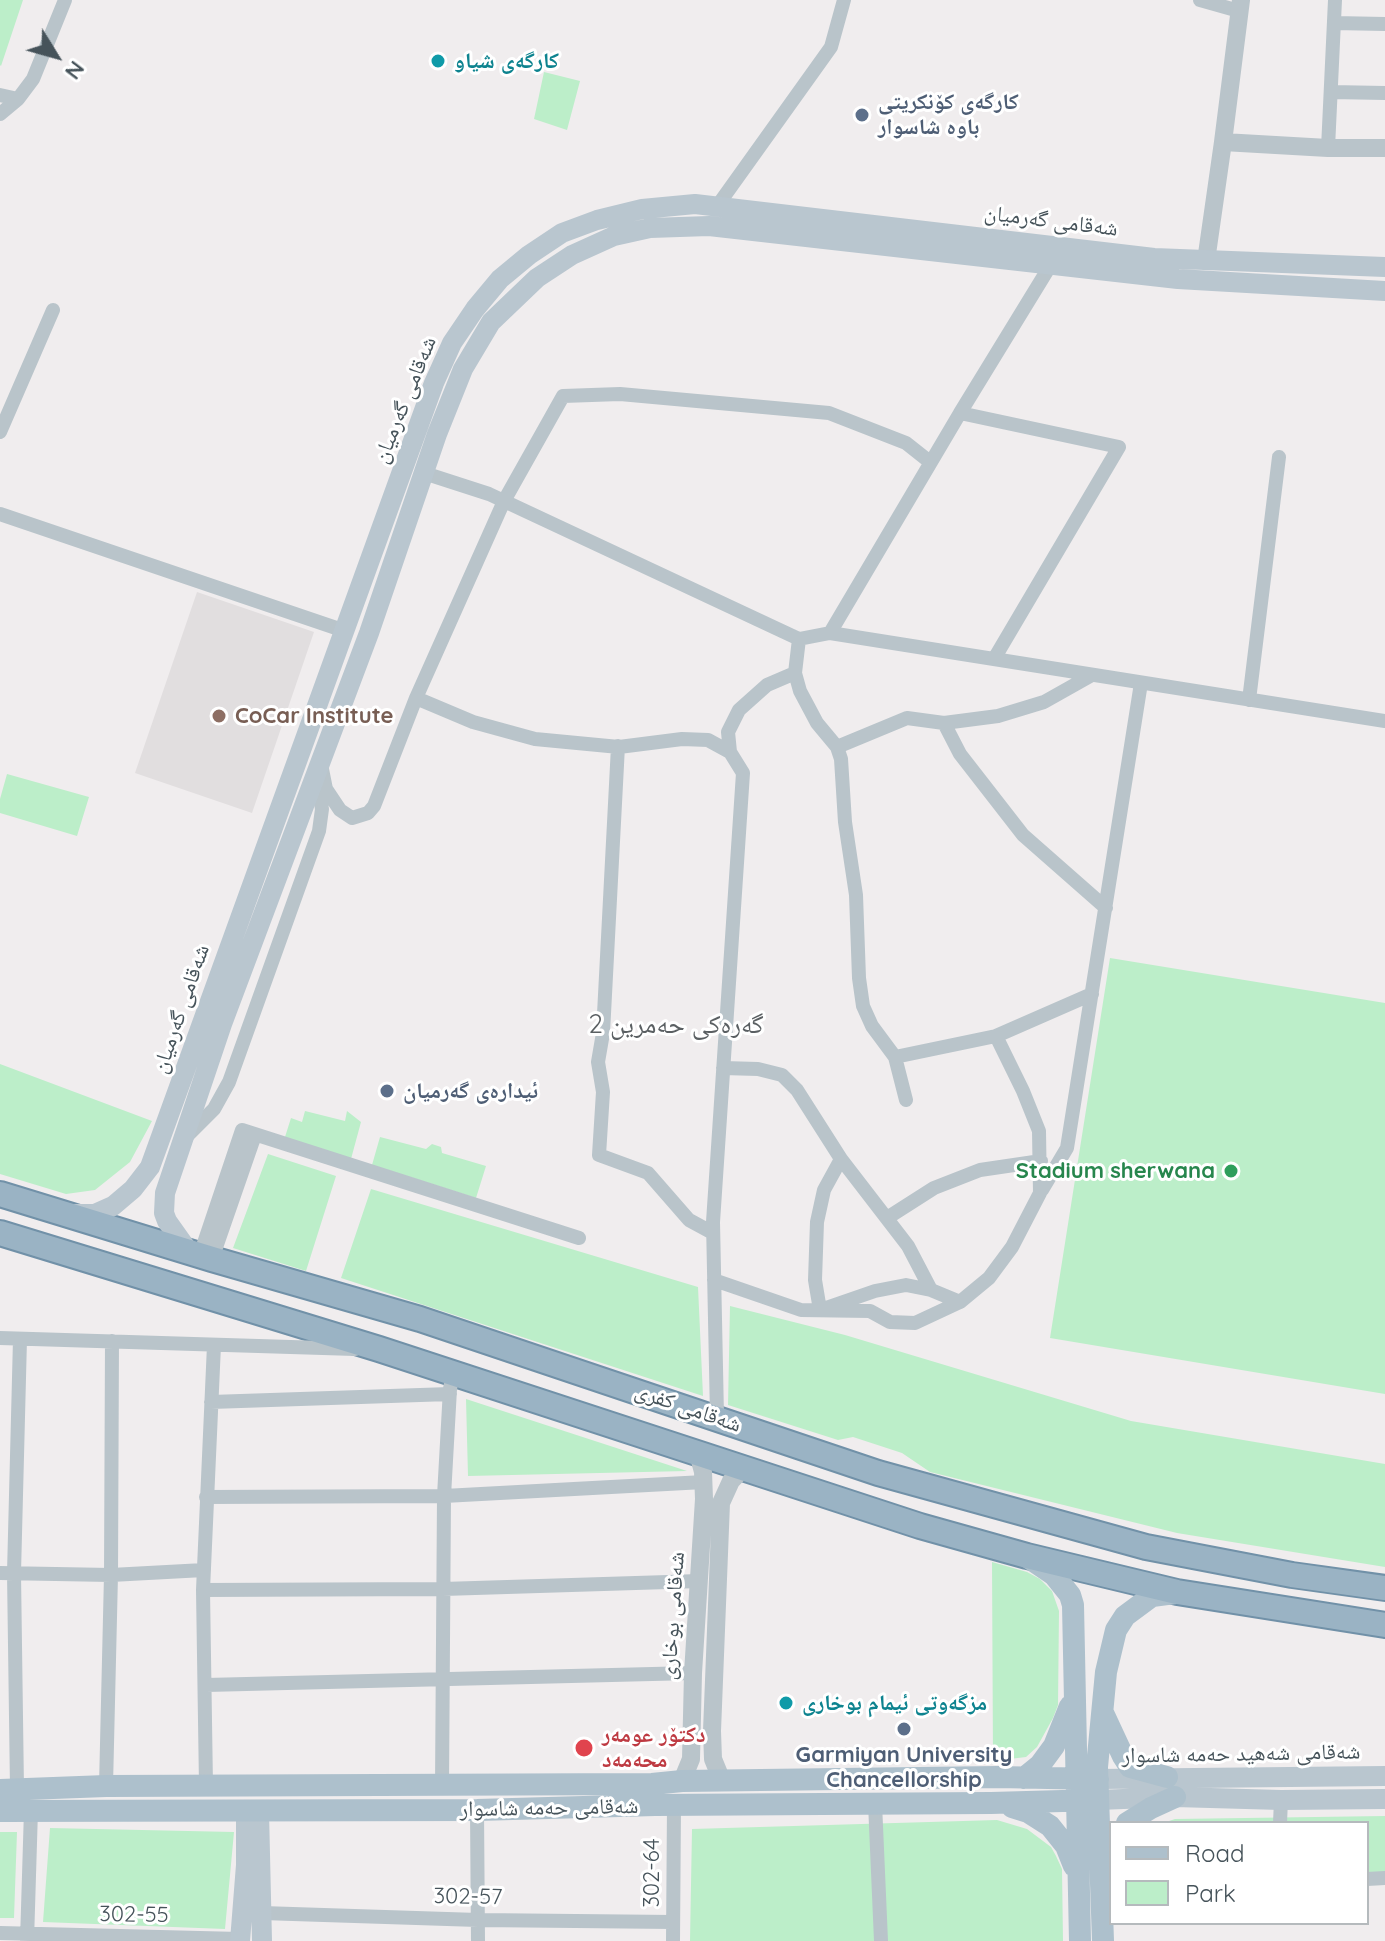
<!DOCTYPE html>
<html>
<head>
<meta charset="utf-8">
<style>
  body { margin:0 }
  #map { position:relative; width:1385px; height:1941px; overflow:hidden; background:#f0edee; font-family:Quicksand,sans-serif }
  canvas { display:block }
  .legend { position:absolute; left:1109px; top:1821px; width:260px; height:104px; box-sizing:border-box; background:#fff; border:2px solid #b5babd; margin:0; padding:10px 14px; list-style:none; font-size:24px; color:#46535a }
  .legend li { display:flex; align-items:center; gap:16px; height:40px }
  .legend b { width:40px; border:2px solid #b5babd }
  .north { position:absolute; left:16px; top:16px; width:80px; height:80px; -webkit-text-stroke:6px #fff; paint-order:stroke; rotate:127deg; font-size:22px; font-weight:700; line-height:32px; text-align:center; color:#46535a }
  .north::after { content:''; display:block; margin:auto; width:28px; height:36px; background:#46535a; clip-path:polygon(50% 0,100% 100%,50% 72%,0 100%) }
</style>
</head>
<body>
<div id="map">
<canvas width="1385" height="1941"></canvas>
<ul class="legend">
<li><b style="height:10px;background:#adc0cc"></b>Road</li>
<li><b style="height:22px;background:#bceec9"></b>Park</li>
</ul>
<div class="north">N</div>
</div>
<script>
const ctx = document.querySelector('canvas').getContext('2d');
ctx.lineJoin = 'round';
function fill(path, color) { ctx.fillStyle = color; ctx.fill(path, 'evenodd'); }
const poly = rows => new Path2D(rows.map(r => 'M' + r).join(''));
function strokePath(path, color, width, dash) { ctx.strokeStyle = color; ctx.lineWidth = width; ctx.lineCap = dash ? 'butt' : 'round'; ctx.setLineDash(dash || []); ctx.stroke(path); }
function drawText(font, color, halo, rows, align = 'center') {
  ctx.font = font + ' Quicksand,"Noto Naskh Arabic",sans-serif'; ctx.lineWidth = 6; ctx.setLineDash([]); ctx.textBaseline = 'middle'; ctx.strokeStyle = halo; ctx.fillStyle = color; for (const [text, x, y, turn = 0] of rows) {
    ctx.save(); ctx.translate(x, y); ctx.rotate((+turn || 0) * Math.PI / 180); ctx.textAlign = isNaN(turn) ? turn : align; if (halo) ctx.strokeText(text, 0, 0); ctx.fillText(text, 0, 0); ctx.restore();
  }
}
const education = poly([
  [197,592,314,632,252,813,135,773]
]);
const green = poly([
  [0,0,23,0,1,66,0,65],
  [544,72,580,81,567,130,534,119],
  [7,774,89,797,77,836,0,813,0,799],
  [1110,958,1385,1003,1385,1394,1050,1338],
  [0,1064,152,1121,130,1162,95,1190,66,1194,0,1174],
  [305,1111,345,1121,347,1111,361,1122,351,1159,285,1137,291,1118,302,1122],
  [380,1137,426,1149,432,1144,441,1147,442,1153,486,1166,476,1198,372,1165],
  [268,1154,336,1176,306,1271,233,1248],
  [371,1189,698,1287,703,1396,341,1278],
  [730,1306,845,1335,1131,1421,1385,1464,1385,1567,1177,1533,930,1472,902,1453,853,1437,838,1440,728,1405],
  [466,1399,687,1471,468,1476],
  [992,1562,1027,1572,1040,1579,1052,1591,1059,1611,1058,1705,1053,1718,1037,1747,1026,1757,993,1761],
  [1385,1816,1385,1872,1367,1872,1367,1823,1163,1823,1175,1819],
  [997,1820,1027,1829,1051,1847,1056,1856,1062,1869,1063,1941,690,1941,692,1829],
  [50,1828,234,1832,225,1929,43,1922],
  [0,1832,17,1832,14,1918,0,1918]
]);
const minor = poly([
  [1200,0,1239,11],
  [1334,23,1385,24],
  [1331,92,1385,93],
  [0,95,18,99],
  [0,114,18,99,33,79,65,0],
  [1328,148,1335,0],
  [718,205,831,47,844,0],
  [960,413,1050,266],
  [0,432,53,310],
  [424,473,489,494,799,639,830,633,1385,721],
  [0,514,345,631],
  [830,633,960,413,1119,447,994,659],
  [799,639,795,673,800,691,817,723,837,747,841,759,845,822,856,895,859,978,863,1006,872,1026,895,1057,906,1100],
  [416,698,473,722,535,739,619,747,682,739,708,740,730,752],
  [1249,700,1279,457],
  [944,723,998,716,1044,702,1092,675],
  [618,746,603,1033,598,1062,603,1092,599,1155,648,1173,689,1220,713,1233],
  [837,747,907,718,944,723,960,754,1023,835,1106,908],
  [321,764,326,789,340,810,352,818,368,813,374,806,416,698,504,501,563,396,620,394,829,413,906,443,930,462],
  [996,1036,1092,994],
  [723,1068,758,1069,782,1075,797,1090,841,1159,908,1246,931,1290],
  [185,1138,214,1109,229,1082,319,831,322,809,317,783],
  [841,1159,824,1190,817,1222,815,1280,820,1310,875,1291,906,1285,931,1290,960,1302],
  [1042,1190,1067,1148,1141,683],
  [887,1218,934,1188,980,1170,1041,1161],
  [200,1255,242,1130,579,1238],
  [212,1259,255,1135],
  [714,1280,801,1310,870,1311,890,1322,915,1323,960,1302,989,1278,1012,1247,1040,1193,1039,1131,1023,1091,996,1036,895,1057],
  [0,1338,355,1349],
  [211,1402,450,1394],
  [717,1416,713,1222,743,773,730,752,728,732,739,710,767,685,795,673],
  [206,1497,444,1496,704,1482],
  [0,1573,111,1575,204,1570],
  [203,1590,443,1589,700,1581],
  [206,1685,693,1673],
  [106,1786,111,1575,112,1341],
  [206,1786,203,1590,214,1345],
  [442,1786,444,1496,450,1389,453,1373],
  [17,1789,14,1573,20,1339],
  [875,1803,881,1941],
  [477,1810,478,1941],
  [1280,1823,1281,1800],
  [1367,1879,1385,1878],
  [262,1913,478,1920,673,1922],
  [0,1933,240,1939],
  [27,1941,31,1810],
  [673,1941,674,1805]
]);
const tertiary = poly([
  [1241,0,1223,142,1328,148,1385,148],
  [1206,261,1223,142],
  [682,1781,691,1759,693,1673,704,1499,703,1472,698,1453],
  [722,1781,713,1759,712,1731,721,1503,731,1481,744,1468]
]);
const secondary = poly([
  [74,1214,95,1214,113,1206,133,1189,150,1167,434,383,452,343,475,309,500,279,529,255,562,233,597,220,642,209,695,204,1154,258,1385,267],
  [189,1252,167,1221,164,1213,165,1193,222,1024,369,633,437,434,463,369,491,322,537,278,572,255,614,236,650,228,709,226,1178,279,1385,291],
  [1098,1779,1385,1776],
  [1098,1800,1175,1797,1281,1800,1385,1799],
  [259,1811,262,1941],
  [240,1941,246,1865,246,1812]
]);
const primary = poly([
  [1029,1558,1054,1575,1070,1595,1073,1605,1080,1941],
  [1103,1713,1123,1756,1130,1767,1167,1777],
  [1024,1778,1040,1765,1054,1746,1070,1706],
  [0,1790,106,1786,652,1784,682,1781,998,1777,1098,1779],
  [1012,1807,1028,1812,1050,1826,1066,1846,1074,1866],
  [0,1811,477,1810,655,1805,991,1803,1098,1800],
  [1127,1823,1151,1808,1175,1797],
  [1103,1941,1097,1767,1106,1672,1116,1630,1125,1616,1152,1596,1175,1593]
]);
const trunk = poly([
  [0,1194,212,1259,420,1319,878,1473,1146,1547,1292,1575,1385,1588],
  [0,1233,379,1349,920,1526,1027,1556,1177,1592,1385,1625]
]);
const markers = [
  [438,61,8,"#0f9aa8"],
  [862,115,8,"#5c6f8a"],
  [219,716,8,"#8d6e63"],
  [387,1091,8,"#5c6f8a"],
  [1231,1171,8,"#2e9e5b"],
  [786,1703,8,"#0f9aa8"],
  [904,1729,8,"#5c6f8a"],
  [584,1748,10,"#e0444e"]
];
const cultureNames = [
  ["کارگەی شیاو",454,61],
  ["مزگەوتی ئیمام بوخاری",802,1703]
];
const serviceNames = [
  ["کارگەی کۆنکریتی",878,102],
  ["باوە شاسوار",878,127],
  ["ئیدارەی گەرمیان",403,1091],
  ["Garmiyan University",904,1755,"center"],
  ["Chancellorship",904,1780,"center"]
];
const streetNames = [
  ["شەقامی گەرمیان",1051,221,7],
  ["شەقامی گەرمیان",405,400,-68],
  ["شەقامی گەرمیان",181,1009,-71],
  ["شەقامی کفری",688,1408,19],
  ["شەقامی بوخاری",673,1616,-86],
  ["شەقامی شەهید حەمە شاسوار",1241,1754,-1],
  ["شەقامی حەمە شاسوار",549,1808,-1],
  ["302-64",652,1873,-90],
  ["302-57",468,1897,1],
  ["302-55",134,1915,1]
];
const educationNames = [
  ["CoCar Institute",235,716]
];
const leisureNames = [
  ["Stadium sherwana",1215,1171]
];
const healthNames = [
  ["دکتۆر عومەر",602,1735],
  ["محەمەد",602,1760]
];
const quarterNames = [
  ["گەرەکی حەمرین 2",676,1025]
];
fill(education, '#e1dedf');
fill(green, '#bceec9');
strokePath(trunk, '#7191a8', 28);
strokePath(minor, '#b9c4ca', 14);
strokePath(tertiary, '#b9c4ca', 18);
strokePath(secondary, '#b9c6cf', 20);
strokePath(primary, '#adc0cc', 22);
strokePath(trunk, '#9ab3c4', 24);
for (const [x, y, r, color] of markers) { const dot = new Path2D(); dot.arc(x, y, r, 0, 2 * Math.PI); ctx.fillStyle = color; ctx.fill(dot); strokePath(dot, '#fff', 3); }
drawText('bold 22px', '#0d838f', '#fff', cultureNames, 'left');
drawText('bold 22px', '#4e5e75', '#fff', serviceNames, 'left');
drawText('22px', '#46535a', '#fff', streetNames);
drawText('bold 22px', '#785e54', '#fff', educationNames, 'left');
drawText('bold 22px', '#27864d', '#fff', leisureNames, 'right');
drawText('bold 22px', '#be3a42', '#fff', healthNames, 'left');
drawText('26px', '#5a5f62', '#fff', quarterNames);
</script>
</body>
</html>
